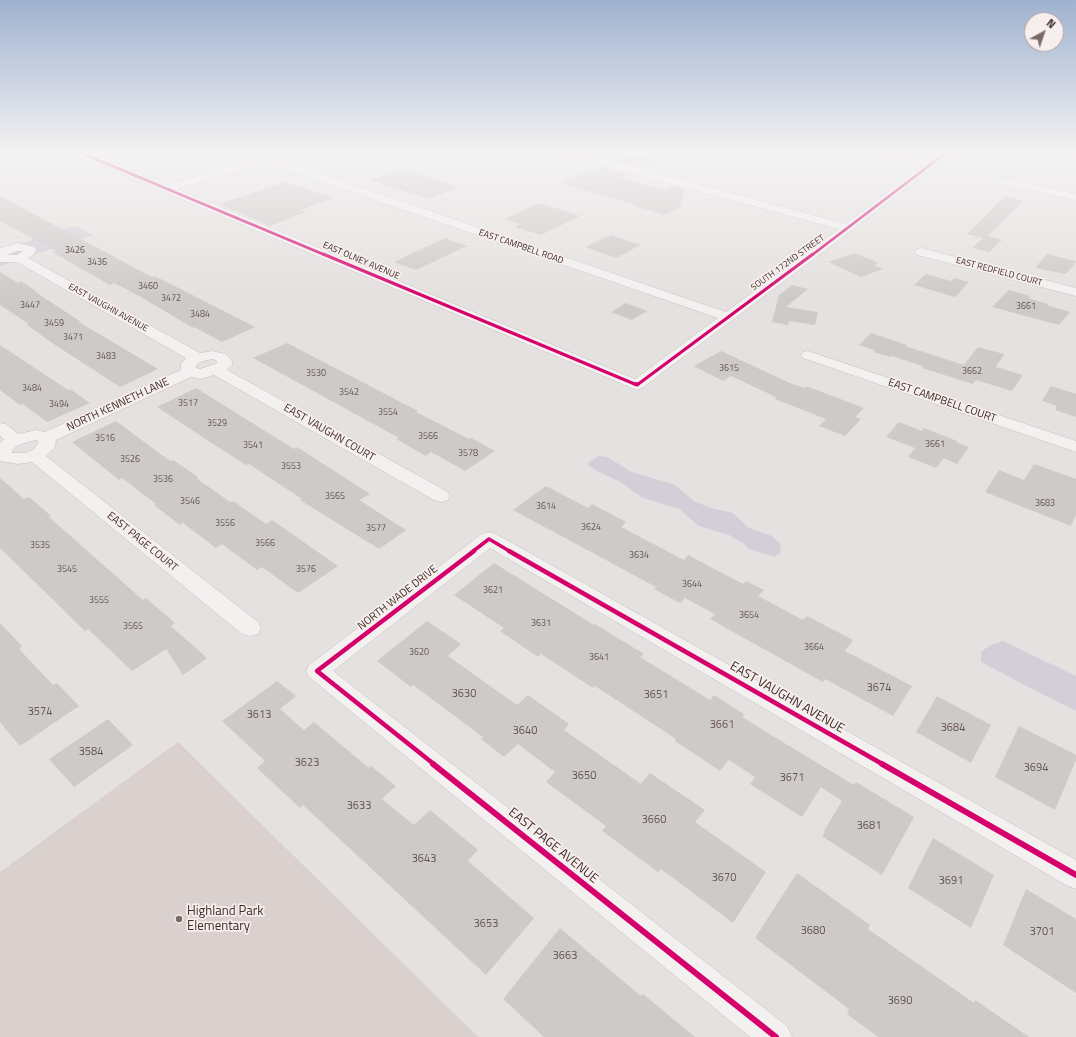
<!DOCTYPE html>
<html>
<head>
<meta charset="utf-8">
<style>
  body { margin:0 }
  #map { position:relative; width:1076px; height:1037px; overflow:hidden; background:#e6e1e1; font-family:"Titillium Web",sans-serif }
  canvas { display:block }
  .north { position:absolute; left:1024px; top:12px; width:40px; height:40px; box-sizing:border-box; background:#f6efee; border:1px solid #aea19e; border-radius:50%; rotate:40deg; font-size:11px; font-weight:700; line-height:16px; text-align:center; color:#412b26 }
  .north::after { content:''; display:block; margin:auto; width:14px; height:18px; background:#7b6b67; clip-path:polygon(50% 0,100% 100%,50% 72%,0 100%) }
</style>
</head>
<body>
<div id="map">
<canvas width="1076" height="1037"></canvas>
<div class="north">N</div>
</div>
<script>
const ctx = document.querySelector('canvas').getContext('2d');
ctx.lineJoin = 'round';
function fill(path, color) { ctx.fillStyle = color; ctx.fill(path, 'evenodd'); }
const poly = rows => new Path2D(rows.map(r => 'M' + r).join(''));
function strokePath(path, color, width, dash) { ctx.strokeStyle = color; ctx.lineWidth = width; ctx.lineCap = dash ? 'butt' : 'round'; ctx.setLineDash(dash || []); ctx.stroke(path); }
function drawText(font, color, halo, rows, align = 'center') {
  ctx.font = font + ' "Titillium Web",sans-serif'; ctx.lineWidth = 3.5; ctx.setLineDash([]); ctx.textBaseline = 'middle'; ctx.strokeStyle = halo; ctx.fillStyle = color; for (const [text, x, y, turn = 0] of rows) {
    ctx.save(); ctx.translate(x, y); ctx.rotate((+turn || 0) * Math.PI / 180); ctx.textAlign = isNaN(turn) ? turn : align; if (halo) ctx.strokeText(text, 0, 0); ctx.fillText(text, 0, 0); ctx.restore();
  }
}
const built = poly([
  [178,742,478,1037,0,1037,0,872]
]);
const green = poly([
  [75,226,93,235,0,266,0,250],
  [599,456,607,457,632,472,675,485,694,501,711,508,733,513,749,528,772,536,781,544,780,554,774,557,749,549,744,544,729,535,699,526,679,509,643,498,620,482,593,469,588,465,588,462],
  [1003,641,1076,676,1076,711,1038,692,981,662,981,652,990,645]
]);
const building = poly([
  [633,154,657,160,641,168,617,161],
  [604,167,628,174,620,178,666,190,674,186,684,189,680,207,664,215,633,205,634,204,560,183,588,171,595,171],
  [403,169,459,187,428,199,370,180],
  [286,182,333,198,301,210,306,212,270,226,219,204],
  [0,196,152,277,155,276,255,327,222,342,194,327,193,328,141,297,114,283,110,285,73,264,52,252,56,251,0,221],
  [1005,196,1024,201,988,236,1002,240,989,252,972,248,983,238,967,234],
  [540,203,580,216,541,235,515,227,520,224,504,219],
  [611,235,640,245,616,258,585,247],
  [445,238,467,246,416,270,394,262],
  [855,253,879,263,874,265,883,269,861,277,828,262],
  [1047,254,1076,261,1076,262,1066,274,1035,268],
  [0,272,18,283,21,281,36,291,34,291,81,322,79,322,158,369,120,387,46,339,47,339,27,325,29,324,0,305],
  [926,274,951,281,954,278,969,282,955,297,914,285],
  [792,285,808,289,786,307,818,312,815,325,789,321,788,325,772,322,779,295],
  [1009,290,1030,296,1028,298,1048,304,1047,305,1070,312,1059,325,992,307],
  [626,303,647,311,632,320,611,312],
  [871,333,907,345,905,346,964,365,978,347,1004,354,996,367,1023,375,1012,391,976,380,973,384,922,368,923,366,892,356,890,357,873,352,875,350,859,345],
  [287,343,418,411,416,412,469,439,471,438,495,451,465,471,431,452,426,456,396,439,399,438,253,358],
  [0,345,68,390,70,389,90,403,47,422,23,404,20,405,0,390],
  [721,351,792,384,805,388,806,386,864,408,855,417,861,419,845,436,819,426,826,419,775,399,776,397,731,376,723,381,694,366],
  [1051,386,1076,394,1076,417,1055,410,1057,406,1042,401],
  [196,388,294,449,297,447,370,494,359,500,406,530,379,549,300,500,302,499,249,464,246,465,210,442,157,407],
  [116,421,170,461,173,460,198,477,196,478,230,502,233,501,266,524,272,520,338,566,298,593,262,567,257,570,222,544,216,548,183,523,180,525,154,505,156,504,122,478,119,480,72,442],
  [899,422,922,431,924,428,957,441,956,442,969,447,957,464,944,458,936,468,908,457,915,448,886,437],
  [1034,464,1076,479,1076,515,1071,526,985,492,999,470,1024,480],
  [0,478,24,499,29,497,51,516,49,517,143,600,146,598,175,623,171,626,207,658,183,675,166,649,132,671,88,629,85,631,0,548],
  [546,486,588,508,592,504,626,522,621,527,684,560,688,555,743,584,746,581,764,590,758,596,803,620,807,616,853,640,845,651,912,686,893,716,825,679,823,682,710,619,715,614,685,598,680,603,654,589,656,587,513,510],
  [494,563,594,625,595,624,644,654,640,657,710,700,714,695,744,714,742,717,781,741,854,785,856,782,914,817,882,875,822,836,825,832,824,831,842,801,821,787,802,817,750,784,755,777,729,760,720,771,675,741,676,739,595,686,593,688,541,654,538,657,500,631,504,628,454,595],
  [427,621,461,644,448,656,517,705,528,695,569,724,564,730,641,784,650,773,705,810,695,822,766,872,733,923,661,869,658,872,602,831,606,826,546,782,555,772,518,744,504,757,481,739,483,737,413,685,411,687,377,661],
  [0,623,22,646,19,649,53,685,57,683,79,706,20,746,0,722],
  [277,681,296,696,280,709,304,730,314,722,369,768,371,766,396,786,382,799,414,825,430,810,478,850,468,861,534,918,486,975,303,805,300,808,257,768,265,761,222,721],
  [937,696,991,725,971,763,916,732],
  [108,719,133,745,74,787,49,759],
  [1019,726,1076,755,1076,760,1055,810,995,777],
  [933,838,994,875,971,928,908,888],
  [797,873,870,925,868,929,974,1003,975,1000,1029,1037,878,1037,847,1014,849,1009,755,938],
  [1026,889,1076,919,1076,993,1003,945],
  [560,928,641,996,643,994,695,1037,544,1037,503,999]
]);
const minor = poly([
  [75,152,88,152,167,185,255,158,242,152,257,152,726,312,839,229,561,154,560,152,577,152,846,224,925,164,881,154,880,152,899,152,931,160,940,152,951,152,852,230,642,388,637,390,162,191,75,152],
  [265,162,718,318,635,379,177,189,265,162],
  [1002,178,1076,194,1076,200,998,183,997,181,998,179,1002,178],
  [18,243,34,247,36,250,34,254,28,258,200,353,212,351,226,354,232,361,232,365,227,370,448,492,450,496,448,500,441,502,434,500,214,375,200,379,191,377,56,440,55,447,46,456,258,622,261,628,258,634,250,636,242,634,32,462,18,464,0,461,0,443,4,439,0,436,0,423,6,424,18,434,36,430,45,432,181,370,181,364,186,358,17,262,0,262,0,248,18,243],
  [18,251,23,251,17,255,6,255,18,251],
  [212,359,216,360,217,363,200,369,196,368,196,366,200,362,212,359],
  [36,440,39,442,34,449,26,453,12,453,12,450,18,445,36,440],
  [921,248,1076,288,1076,296,917,255,915,252,917,249,921,248],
  [808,351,1076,441,1076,452,803,358,801,355,803,352,808,351],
  [489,532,496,534,1076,860,1076,889,1066,885,490,548,333,671,787,1026,792,1037,750,1037,309,677,306,671,309,665,482,534,489,532]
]);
const cyclewayFar4 = poly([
  [79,152,325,255],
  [812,255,947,152]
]);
const cyclewayFar3 = poly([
  [323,254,637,385,813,254]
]);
const cyclewayFar2 = poly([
  [635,384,638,384],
  [472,552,489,539,511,552]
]);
const cyclewayFar1 = poly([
  [509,551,884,765],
  [435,765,317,671,474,551]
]);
const cycleway = poly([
  [433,764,776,1037],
  [882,764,1076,875]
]);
const markers = [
  [179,919,4,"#7b6b67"]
];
const farStreetnames = [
  ["EAST CAMPBELL ROAD",521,247,19],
  ["EAST OLNEY AVENUE",361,261,23],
  ["SOUTH 172ND STREET",788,263,-36],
  ["EAST REDFIELD COURT",999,272,15],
  ["EAST VAUGHN AVENUE",108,308,29]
];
const numberNames = [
  ["3426",75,251],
  ["3436",97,263],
  ["3460",148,287],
  ["3472",171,299],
  ["3447",30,306],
  ["3661",1026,307],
  ["3484",200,315],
  ["3459",54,324],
  ["3471",73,338],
  ["3483",106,357],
  ["3615",729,369],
  ["3662",972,372],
  ["3530",316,374],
  ["3484",32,389],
  ["3542",349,393],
  ["3517",188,404],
  ["3494",59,405],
  ["3554",388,413],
  ["3529",217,424],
  ["3566",428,437],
  ["3516",105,439],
  ["3661",935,445],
  ["3541",253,446],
  ["3578",468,454],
  ["3526",130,460],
  ["3553",291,467],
  ["3536",163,480],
  ["3565",335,497],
  ["3546",190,502],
  ["3683",1045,504],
  ["3614",546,507],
  ["3556",225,524],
  ["3624",591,528],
  ["3577",376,529],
  ["3566",265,544],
  ["3535",40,546],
  ["3634",639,556],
  ["3545",67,570],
  ["3576",306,570],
  ["3644",692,585],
  ["3621",493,591],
  ["3555",99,601],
  ["3654",749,616],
  ["3631",541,624],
  ["3565",133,627],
  ["3664",814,648],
  ["3620",419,653],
  ["3641",599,658]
];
const streetNames = [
  ["EAST CAMPBELL COURT",942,401,19],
  ["NORTH KENNETH LANE",118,405,-25],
  ["EAST VAUGHN COURT",329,433,30],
  ["EAST PAGE COURT",142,542,39],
  ["NORTH WADE DRIVE",398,598,-38]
];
const nearNumbernames = [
  ["3674",879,688],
  ["3630",464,694],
  ["3651",656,695],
  ["3574",40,712],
  ["3613",259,715],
  ["3661",722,725],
  ["3684",953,728],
  ["3640",525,731],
  ["3584",91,752],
  ["3623",307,763],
  ["3694",1036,768],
  ["3650",584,776],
  ["3671",792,778],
  ["3633",359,806],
  ["3660",654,820],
  ["3681",869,826],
  ["3643",424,859],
  ["3670",724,878],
  ["3691",951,881],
  ["3653",486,924],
  ["3680",813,931],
  ["3701",1042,932],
  ["3663",565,956],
  ["3690",900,1001]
];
const nearStreetnames = [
  ["EAST VAUGHN AVENUE",787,698,30],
  ["EAST PAGE AVENUE",553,846,39]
];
const nearPoinames = [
  ["Highland Park",187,912],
  ["Elementary",187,927]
];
fill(built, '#dad0ce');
fill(green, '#d4ced9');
fill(building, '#cecac9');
strokePath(minor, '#c4bfbf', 1);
fill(minor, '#f3f0f0');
strokePath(cyclewayFar4, '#d6006c', 2.5);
strokePath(cyclewayFar3, '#d6006c', 3);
strokePath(cyclewayFar2, '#d6006c', 3.5);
strokePath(cyclewayFar1, '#d6006c', 4.5);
strokePath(cycleway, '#d6006c', 6);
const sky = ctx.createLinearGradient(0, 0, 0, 298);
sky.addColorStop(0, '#9fb2d0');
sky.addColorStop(0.51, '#f4f2f2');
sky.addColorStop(1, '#f4f2f200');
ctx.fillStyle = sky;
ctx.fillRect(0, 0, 1076, 298);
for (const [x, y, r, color] of markers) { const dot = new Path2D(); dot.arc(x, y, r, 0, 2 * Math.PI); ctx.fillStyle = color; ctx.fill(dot); strokePath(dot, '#f6efee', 1.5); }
drawText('9px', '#412b26', '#f6efee', farStreetnames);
drawText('9px', '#655450', null, numberNames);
drawText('11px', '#412b26', '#f6efee', streetNames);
drawText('11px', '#655450', null, nearNumbernames);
drawText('13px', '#412b26', '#f6efee', nearStreetnames);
drawText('13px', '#412b26', '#f6efee', nearPoinames, 'left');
</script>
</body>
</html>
